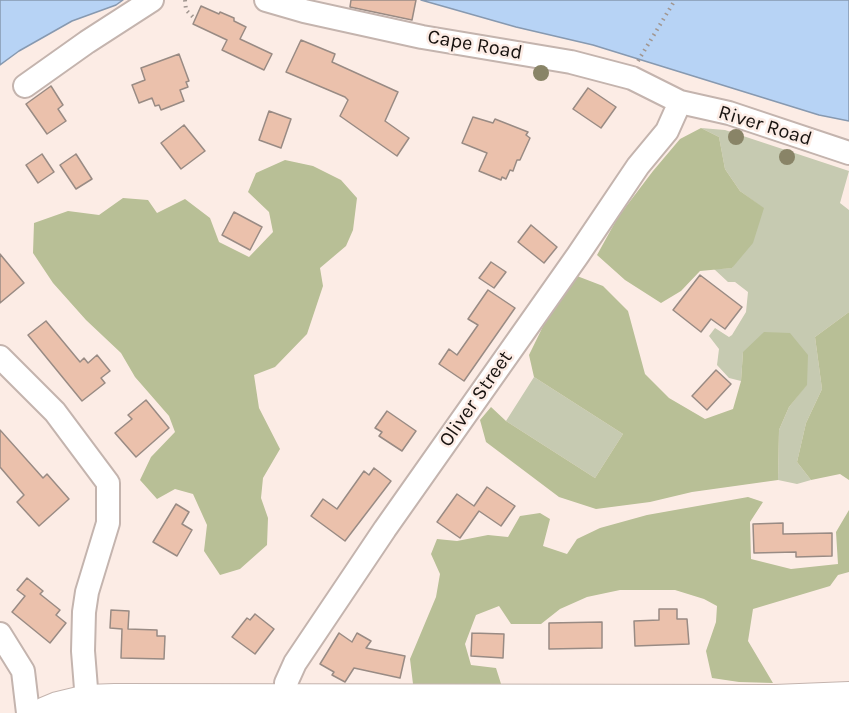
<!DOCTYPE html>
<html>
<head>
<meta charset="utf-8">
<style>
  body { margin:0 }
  canvas { display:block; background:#fcece5 }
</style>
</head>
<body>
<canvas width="849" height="713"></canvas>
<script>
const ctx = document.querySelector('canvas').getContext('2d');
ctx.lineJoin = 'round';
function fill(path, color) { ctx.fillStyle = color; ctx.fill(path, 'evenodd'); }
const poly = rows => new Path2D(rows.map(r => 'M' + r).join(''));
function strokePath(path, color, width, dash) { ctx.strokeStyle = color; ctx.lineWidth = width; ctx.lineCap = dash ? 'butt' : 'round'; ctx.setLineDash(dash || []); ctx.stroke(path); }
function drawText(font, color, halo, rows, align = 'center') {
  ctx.font = font + ' Karla,sans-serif'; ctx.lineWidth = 5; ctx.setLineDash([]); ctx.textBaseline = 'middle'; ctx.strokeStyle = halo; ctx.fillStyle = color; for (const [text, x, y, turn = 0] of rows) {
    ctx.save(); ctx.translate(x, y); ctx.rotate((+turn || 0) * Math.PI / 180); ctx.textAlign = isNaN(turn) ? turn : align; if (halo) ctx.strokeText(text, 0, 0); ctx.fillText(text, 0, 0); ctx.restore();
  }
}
const green = poly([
  [701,128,725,130,849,171,840,203,849,210,849,312,815,337,822,389,806,423,797,462,811,480,797,484,778,480,779,430,789,407,807,384,743,352,741,381,729,378,717,365,719,349,709,336,715,328,729,337,732,335,746,312,748,292,735,282,728,282,714,269,732,268,763,208,740,191,725,169,719,137],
  [534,377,623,434,595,478,506,421]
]);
const forest = poly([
  [701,128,719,137,725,169,740,191,764,208,753,243,732,268,700,271,681,291,661,303,625,280,597,255,618,217,653,171,680,139],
  [285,160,313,166,341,180,357,198,353,230,346,246,320,268,323,286,307,334,275,367,254,375,259,408,280,449,263,478,261,498,268,518,267,545,240,569,220,575,204,551,207,525,193,494,175,489,157,499,140,480,151,457,175,432,169,416,135,377,121,353,86,320,53,283,33,253,34,223,68,211,99,215,123,198,148,200,157,213,185,199,210,218,219,242,249,257,273,232,269,212,248,192,256,173],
  [577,276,603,286,628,311,645,374,669,398,705,419,733,409,741,381,743,352,764,332,790,333,808,355,807,385,789,407,779,430,778,480,692,492,650,502,596,509,559,497,486,442,480,420,491,407,506,421,595,478,623,434,534,377,529,355,549,314],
  [849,312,849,480,840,474,811,480,797,462,806,423,822,389,815,337],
  [748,497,763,502,750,522,751,559,791,569,838,564,836,532,849,510,849,572,838,575,830,586,753,609,748,641,773,683,739,682,712,678,706,651,716,622,717,606,704,599,675,590,620,590,587,597,560,609,541,624,511,624,499,606,476,615,465,644,471,665,496,668,502,687,435,695,413,684,410,659,436,597,440,574,431,554,437,539,457,541,488,535,508,537,520,516,540,513,550,519,543,546,567,554,577,539,600,528,647,515]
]);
const water = poly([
  [0,0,123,0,116,5,72,21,19,51,0,65,0,0],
  [421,0,849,0,849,121,819,115,593,45,516,27,421,0]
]);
const building = poly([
  [351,0,416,0,412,20,350,7,351,0],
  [201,6,219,14,220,12,234,18,234,21,246,27,240,39,272,54,264,70,222,50,227,40,193,24,201,6],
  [301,40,335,54,332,62,398,92,385,121,409,138,397,156,340,116,348,100,345,97,286,72,301,40],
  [179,54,189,81,186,82,188,87,180,90,184,101,161,110,159,105,155,106,152,98,139,103,132,85,145,80,141,68,179,54],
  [51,86,63,105,58,109,66,121,47,134,26,104,51,86],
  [588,88,616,107,601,128,573,109,588,88],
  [269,111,291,119,281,148,259,140,269,111],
  [473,117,493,123,495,119,528,132,526,135,530,138,520,160,517,160,513,171,510,170,506,179,502,177,501,180,479,171,487,153,462,143,473,117],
  [184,125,205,151,181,169,161,143,184,125],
  [42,154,54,172,38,183,26,165,42,154],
  [76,154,92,179,76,189,60,165,76,154],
  [234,212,262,227,250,250,222,235,234,212],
  [531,225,557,247,544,263,518,242,531,225],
  [0,254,24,283,0,303,0,254],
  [491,262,506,272,494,288,479,278,491,262],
  [700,275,742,307,725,329,711,319,701,332,673,310,700,275],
  [488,290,515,308,464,381,439,364,449,349,457,355,478,325,468,319,488,290],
  [46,321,80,362,84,358,88,363,97,355,110,371,101,378,105,383,82,401,28,335,46,321],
  [716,370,731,384,707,410,692,396,716,370],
  [146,400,169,428,136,457,115,433,132,419,128,415,146,400],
  [387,411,416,431,402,451,379,436,382,432,375,428,387,411],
  [0,430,43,478,47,474,69,499,39,526,17,502,24,495,0,467,0,430],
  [374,468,391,481,345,541,311,516,323,499,337,509,364,471,369,475,374,468],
  [487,487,515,506,501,526,479,511,460,538,437,522,457,494,474,506,487,487],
  [176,504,189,512,182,524,192,530,177,556,153,542,176,504],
  [783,523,783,534,832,533,832,556,796,557,796,552,754,553,753,524,783,523],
  [27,578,43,591,40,594,60,610,56,615,66,623,50,643,12,612,25,596,17,590,27,578],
  [659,609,677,609,677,619,687,619,689,644,635,646,634,621,659,620,659,609],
  [111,610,129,611,128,629,157,630,157,636,165,636,164,659,121,658,122,629,110,628,111,610],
  [255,614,274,629,255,654,232,637,247,618,250,620,255,614],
  [602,622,602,648,549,649,549,623,602,622],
  [339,633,352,642,357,633,371,641,366,648,405,656,400,678,354,668,345,682,332,675,334,672,320,664,339,633],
  [472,633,504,634,503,658,471,656,472,633]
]);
const path = poly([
  [185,0,186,10,193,17],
  [638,61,675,0]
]);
const street = poly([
  [266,0,304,11,422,37,571,62,632,78,680,102,729,113,849,153],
  [25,86,87,42,152,0],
  [0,357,55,412,108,483,108,523,87,592,84,612,83,651,87,701],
  [0,634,23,671,28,713],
  [286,702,286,683,295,663,385,529,578,255,638,166,667,131,680,102]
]);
const secondary = poly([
  [46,713,58,708,87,701,115,700,775,701,849,698]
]);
const trees = [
  [541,73],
  [736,137],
  [787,157]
];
const streetNames = [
  ["Cape Road",475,45,10],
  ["River Road",765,126,17],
  ["Oliver Street",476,399,-55]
];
fill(green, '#c6cab1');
fill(forest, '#b8bf96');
fill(water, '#b7d3f5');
strokePath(water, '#8799b0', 1.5);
fill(building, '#ebc1ac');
strokePath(building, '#998b84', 1.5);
strokePath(street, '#c4b4ae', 26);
strokePath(secondary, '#c4b4ae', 34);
strokePath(path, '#a19690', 4, [1.5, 4.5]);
strokePath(street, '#fff', 22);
strokePath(secondary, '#fff', 32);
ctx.fillStyle = '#898467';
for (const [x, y] of trees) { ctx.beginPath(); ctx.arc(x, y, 8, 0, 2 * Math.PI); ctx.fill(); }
drawText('20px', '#181310', '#fcece5', streetNames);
</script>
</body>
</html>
